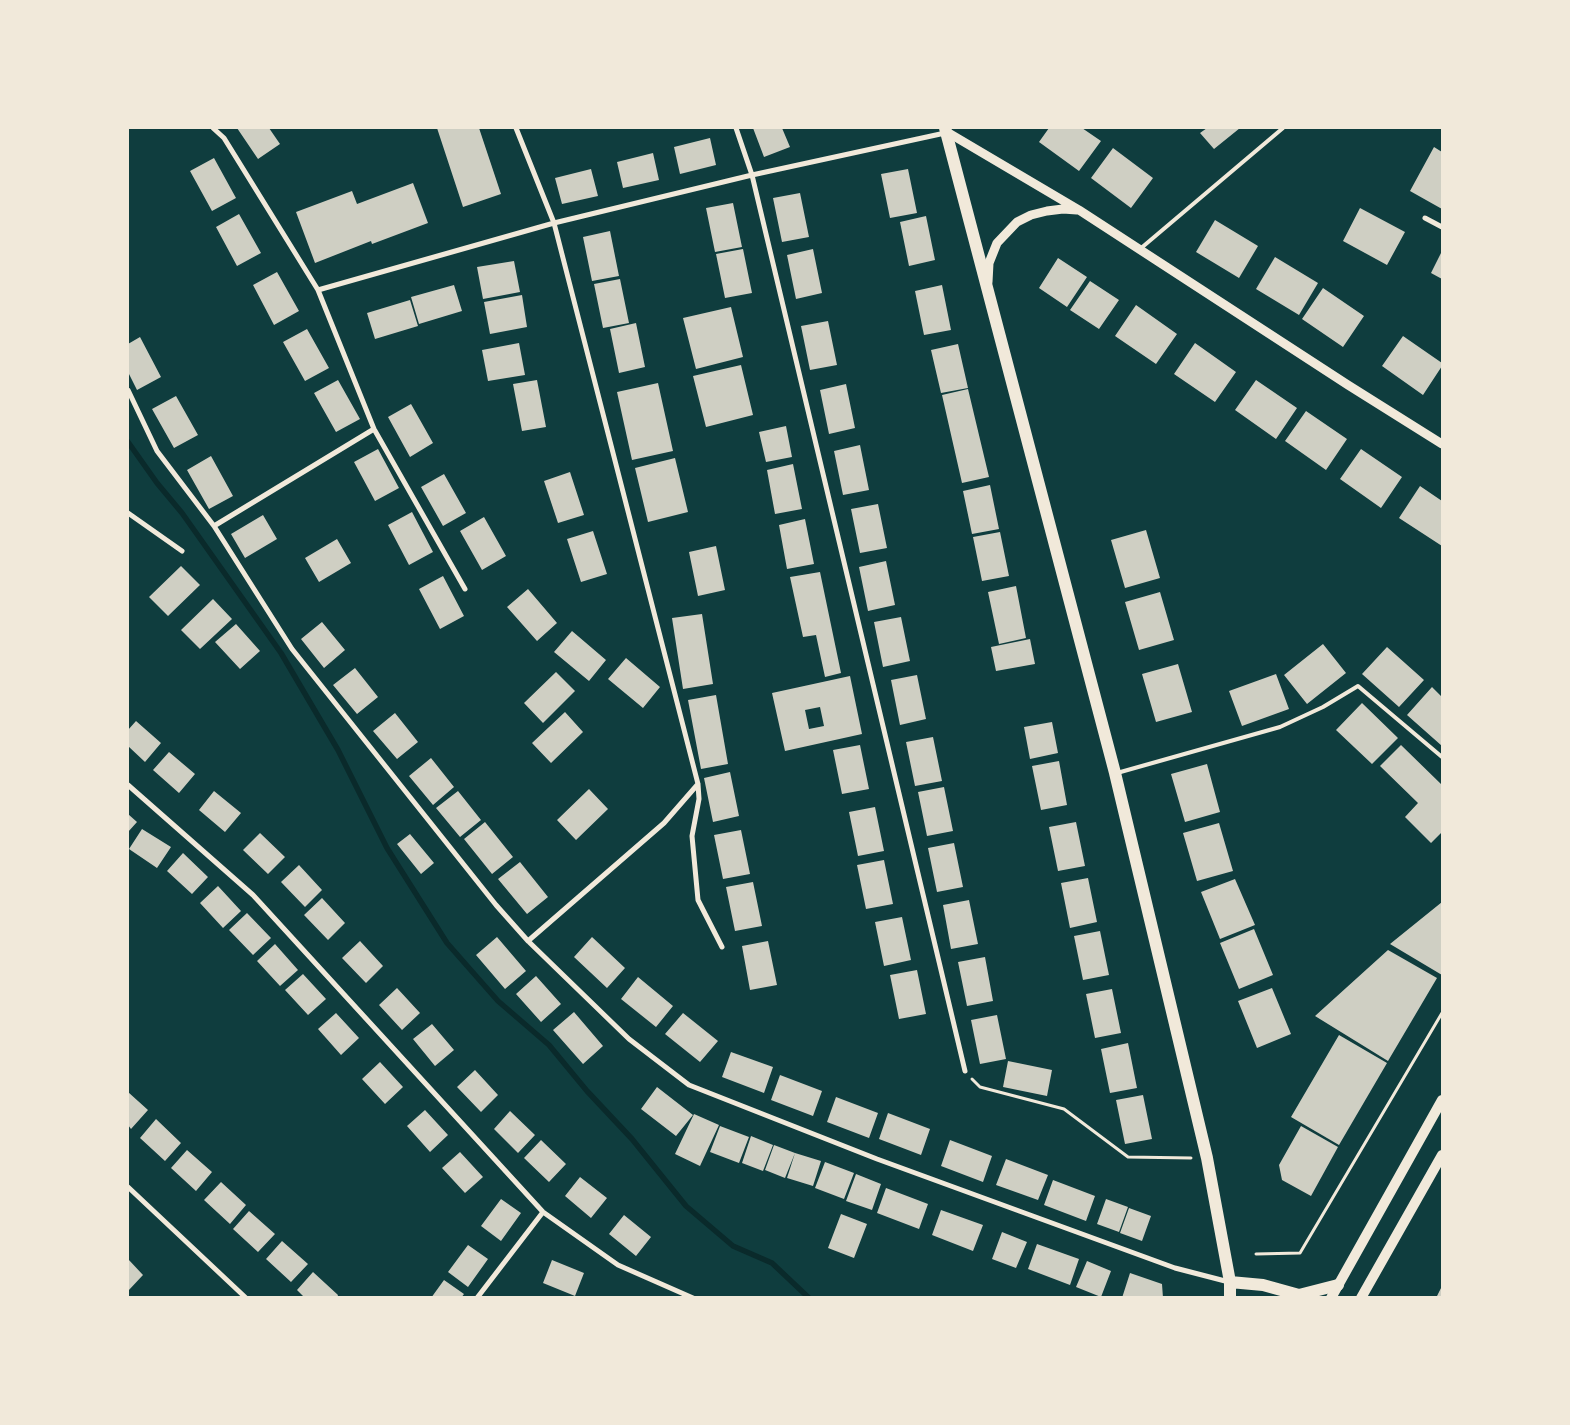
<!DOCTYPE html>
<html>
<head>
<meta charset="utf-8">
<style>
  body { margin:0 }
  #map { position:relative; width:1570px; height:1425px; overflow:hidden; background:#0f3d3e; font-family:Lora,serif }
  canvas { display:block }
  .frame { position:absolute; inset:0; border:129px solid #f1e9da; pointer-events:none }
</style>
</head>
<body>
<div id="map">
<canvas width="1570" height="1425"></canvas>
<div class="frame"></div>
</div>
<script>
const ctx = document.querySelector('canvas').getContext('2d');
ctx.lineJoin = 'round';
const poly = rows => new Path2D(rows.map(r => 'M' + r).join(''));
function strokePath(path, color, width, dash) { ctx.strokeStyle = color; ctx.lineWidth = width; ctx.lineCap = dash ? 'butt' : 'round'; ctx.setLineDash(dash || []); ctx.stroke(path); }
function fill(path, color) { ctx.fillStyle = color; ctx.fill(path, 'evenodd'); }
const stream = poly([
  [128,442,157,483,182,513,281,653,338,750,387,848,447,943,498,1001,549,1045,587,1091,632,1139,686,1206,733,1246,772,1263,809,1298]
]);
const building = poly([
  [237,128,269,128,280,144,258,159],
  [437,128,479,128,501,194,463,207],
  [753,128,782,128,790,147,764,157],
  [1049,128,1082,128,1101,141,1079,171,1039,142],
  [1207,128,1240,128,1214,149,1200,133],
  [710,138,716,165,680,174,674,147],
  [1434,147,1442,152,1442,209,1410,191],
  [1113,148,1153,178,1131,208,1091,178],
  [653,153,659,180,623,188,617,162],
  [214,158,236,198,212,211,190,171],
  [591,169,598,196,562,204,555,178],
  [908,169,917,213,890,218,881,174],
  [413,183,428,223,372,244,371,241,315,263,296,212,352,191,357,204],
  [800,193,809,237,782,242,773,198],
  [733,203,742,247,715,252,706,208],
  [1360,208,1405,232,1387,265,1343,241],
  [239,214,261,253,237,266,216,227],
  [926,216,935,260,909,266,900,222],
  [1215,220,1258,246,1239,278,1196,252],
  [610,231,619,276,592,281,583,237],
  [743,249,752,293,725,298,716,254],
  [813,249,822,293,796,299,787,255],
  [1442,251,1442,279,1431,273],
  [1275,257,1318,283,1299,315,1256,289],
  [1058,258,1087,277,1067,307,1039,288],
  [514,261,520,292,483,299,477,267],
  [277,272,299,311,274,325,253,285],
  [620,279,629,323,603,328,594,284],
  [1090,281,1119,300,1099,329,1070,310],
  [454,285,462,311,419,324,411,297],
  [942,285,951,330,924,335,915,291],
  [1323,288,1364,316,1343,347,1302,319],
  [522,295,527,327,490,334,484,302],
  [410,300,418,326,375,339,367,313],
  [1136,305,1177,334,1156,364,1115,336],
  [731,307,743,357,696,369,683,318],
  [828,321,837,365,810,370,801,326],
  [636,323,645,367,619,373,610,329],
  [307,329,329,368,305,381,283,342],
  [1403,336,1442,363,1442,366,1423,395,1382,366],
  [140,337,161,377,137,390,128,372,128,344],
  [519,343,525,375,488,381,482,350],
  [1195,343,1236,372,1215,402,1174,374],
  [958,344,968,388,941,393,931,350],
  [741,365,753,415,706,427,693,376],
  [338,380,360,419,336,432,314,393],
  [537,380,546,427,522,431,513,384],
  [1256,380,1297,408,1276,439,1235,410],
  [658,383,673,451,632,460,617,392],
  [846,384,855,428,829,434,820,390],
  [968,389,989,477,962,483,942,395],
  [176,396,198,435,174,448,152,409],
  [411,404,433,443,410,457,388,417],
  [1306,411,1347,439,1326,470,1285,441],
  [786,426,792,457,766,462,759,432],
  [860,445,869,490,843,495,834,451],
  [378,449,399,488,375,501,354,462],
  [1361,449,1402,477,1381,508,1340,479],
  [211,456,233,496,209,509,187,470],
  [675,458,688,512,648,522,635,468],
  [793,464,802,509,775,514,767,470],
  [570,472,584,515,558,523,544,481],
  [444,474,466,513,443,526,421,487],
  [990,485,999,529,972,534,963,491],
  [1420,486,1442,501,1442,546,1399,518],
  [878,504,887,548,860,553,851,509],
  [412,512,433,552,409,565,388,525],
  [263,515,277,539,245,558,231,534],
  [484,517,506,556,482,570,460,531],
  [805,519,814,564,787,569,779,525],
  [1146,530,1160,578,1125,588,1111,540],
  [593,531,607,574,581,582,567,539],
  [1000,532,1009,576,982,581,973,537],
  [337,539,351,563,319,582,305,558],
  [716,546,725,590,698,596,689,552],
  [886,561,895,605,868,611,859,567],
  [181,566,200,585,168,616,149,597],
  [820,572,841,673,825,677,816,635,803,637,790,577],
  [443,576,464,616,440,629,419,589],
  [1016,586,1026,638,999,644,988,592],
  [528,589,557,623,537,641,507,607],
  [1160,592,1174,640,1139,650,1125,602],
  [213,599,232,619,200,649,181,630],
  [702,614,713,684,683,689,672,618],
  [901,617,910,661,883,667,874,622],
  [322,622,345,650,324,668,301,639],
  [236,624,260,651,240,669,215,642],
  [572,631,606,660,589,681,554,652],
  [1030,639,1035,664,996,671,991,647],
  [1323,644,1346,673,1307,704,1284,675],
  [1387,647,1424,680,1399,707,1362,674],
  [626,658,660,687,643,708,608,679],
  [1178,664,1192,712,1156,722,1142,674],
  [355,668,378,697,357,714,333,685],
  [556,672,575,691,543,723,524,703],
  [1276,674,1289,709,1242,726,1229,691],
  [917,675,926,719,900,725,891,680],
  [850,676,862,734,785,751,772,693],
  [820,707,824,726,809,729,805,710],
  [1432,687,1442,697,1442,746,1407,715],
  [716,695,728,764,701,769,688,700],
  [1362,703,1398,738,1372,764,1336,730],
  [565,712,583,732,551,763,532,743],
  [395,713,418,742,397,759,373,731],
  [136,721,161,743,145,762,128,746,128,730],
  [1052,722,1058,753,1030,759,1024,727],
  [933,737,942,781,915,786,906,742],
  [860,745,869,789,842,794,833,750],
  [1401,745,1442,785,1442,832,1431,843,1405,817,1418,803,1380,766],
  [169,752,195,774,179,793,153,770],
  [431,758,454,787,433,805,409,776],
  [1059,761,1067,805,1041,810,1032,766],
  [1207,764,1220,812,1185,822,1171,774],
  [730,772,739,816,713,822,704,778],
  [944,787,953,831,927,836,918,792],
  [589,789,608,809,576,840,557,820],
  [214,791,241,813,225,832,199,810],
  [458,791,481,820,460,837,436,808],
  [875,807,884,851,858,856,849,812],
  [128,814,137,822,128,832],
  [485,822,513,857,492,874,464,839],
  [1076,822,1085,866,1058,871,1049,827],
  [1219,823,1233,871,1197,881,1183,833],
  [142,829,171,847,157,868,129,849],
  [741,830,750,874,723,879,714,835],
  [260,833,285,857,268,874,243,850],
  [410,834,434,863,421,874,397,844],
  [954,843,963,887,937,892,928,848],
  [183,853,208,877,192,894,167,871],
  [884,860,893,904,866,909,857,865],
  [520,862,548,897,527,914,498,879],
  [299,865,322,890,305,907,281,882],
  [1088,878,1097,922,1070,928,1061,883],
  [1235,879,1255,925,1220,939,1201,892],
  [753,882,762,926,735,931,726,887],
  [218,886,241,911,223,928,200,903],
  [322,898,345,923,328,940,304,915],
  [969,900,978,944,951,949,943,905],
  [1442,902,1442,975,1390,944],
  [247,913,271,938,253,955,229,930],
  [902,917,911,960,884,966,875,922],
  [1254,929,1273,975,1239,989,1220,943],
  [1100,931,1109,975,1083,980,1074,936],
  [497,937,526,971,505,989,476,955],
  [592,937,625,968,607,988,574,957],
  [360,941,383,966,366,983,342,958],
  [768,941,777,985,750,990,742,946],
  [275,944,298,970,280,986,257,961],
  [1388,950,1437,978,1388,1061,1315,1016],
  [985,957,993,1001,967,1006,958,962],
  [917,970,926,1014,899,1019,890,975],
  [303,974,326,999,308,1015,285,990],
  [536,976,561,1004,541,1022,516,994],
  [638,977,673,1006,656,1027,621,999],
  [397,988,420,1013,402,1030,379,1005],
  [1272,988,1291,1034,1257,1048,1238,1001],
  [1112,989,1121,1033,1095,1038,1086,994],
  [574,1012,603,1046,583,1064,553,1030],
  [336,1013,359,1038,341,1055,318,1029],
  [683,1013,718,1041,700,1062,665,1034],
  [997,1015,1006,1059,980,1064,971,1020],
  [432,1024,454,1050,435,1066,413,1039],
  [1339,1035,1387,1063,1339,1145,1291,1117],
  [1128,1043,1137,1088,1110,1093,1101,1049],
  [731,1052,773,1067,764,1093,722,1077],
  [1008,1061,1052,1070,1047,1096,1003,1087],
  [380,1062,403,1087,385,1104,362,1079],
  [475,1070,498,1095,481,1112,457,1087],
  [780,1075,822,1091,813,1116,771,1100],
  [657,1087,693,1115,676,1136,641,1109],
  [128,1092,148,1110,131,1129,128,1125],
  [1143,1095,1152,1139,1125,1144,1116,1100],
  [836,1097,878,1113,869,1138,827,1122],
  [425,1110,448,1135,430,1152,407,1126],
  [510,1111,535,1135,518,1153,494,1129],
  [888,1113,930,1129,921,1155,879,1139],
  [694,1114,719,1125,700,1166,675,1154],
  [156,1119,181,1143,165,1161,140,1138],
  [720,1126,749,1137,739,1163,710,1152],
  [1301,1126,1338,1147,1311,1196,1282,1180,1279,1165],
  [751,1136,773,1145,763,1171,742,1163],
  [541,1140,566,1164,549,1182,524,1158],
  [950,1140,992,1156,983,1182,941,1166],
  [774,1145,795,1153,785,1178,765,1170],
  [187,1150,212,1172,196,1191,171,1168],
  [460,1152,483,1177,465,1193,442,1168],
  [795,1153,821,1161,813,1186,787,1178],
  [1006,1159,1048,1175,1038,1200,996,1185],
  [825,1162,854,1173,844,1199,815,1188],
  [856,1174,881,1184,872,1210,846,1201],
  [580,1177,607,1198,591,1218,565,1196],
  [1053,1180,1095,1196,1086,1221,1044,1205],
  [221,1182,246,1205,230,1224,204,1200],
  [886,1188,928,1204,919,1229,877,1213],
  [501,1199,521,1213,501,1241,481,1226],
  [1106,1199,1128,1207,1119,1232,1097,1224],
  [1129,1208,1151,1216,1142,1241,1120,1233],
  [941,1210,983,1225,973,1251,932,1235],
  [249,1211,275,1234,258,1252,233,1229],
  [841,1214,867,1224,854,1258,828,1248],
  [624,1215,651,1237,636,1256,609,1234],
  [1002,1232,1027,1242,1016,1268,992,1259],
  [282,1241,308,1264,291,1282,266,1259],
  [1037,1244,1079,1259,1070,1285,1028,1269],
  [468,1245,488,1259,468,1287,448,1272],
  [128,1259,143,1275,128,1291],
  [552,1260,584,1273,575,1296,543,1283],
  [1087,1261,1111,1271,1101,1297,1076,1287],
  [313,1272,338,1295,337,1298,305,1298,297,1290],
  [1130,1273,1162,1284,1163,1298,1122,1298],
  [444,1280,464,1294,461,1298,431,1298],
  [1442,1286,1442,1298,1436,1298]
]);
const path = poly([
  [972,1079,980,1087,1064,1109,1128,1157,1191,1158],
  [1256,1254,1300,1253,1442,1013]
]);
const service = poly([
  [1140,249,1283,128],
  [1117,773,1280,727,1323,707,1358,686,1442,757]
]);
const minor = poly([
  [213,128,224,138,318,290,374,429,465,589],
  [516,128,554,223,698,784,699,799,692,836,698,900,722,947],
  [736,128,752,175,965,1071],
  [1425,218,1442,227],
  [318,290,554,223,752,175,945,133],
  [128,390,157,451,214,526,292,649,496,905,528,941,629,1039,689,1085,877,1159,1175,1268,1229,1282],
  [128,513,182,551],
  [214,526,374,429],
  [128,785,253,895,543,1212,618,1265,693,1298],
  [528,941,664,823,698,784],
  [128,1187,246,1298],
  [477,1298,543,1212]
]);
const tertiary = poly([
  [947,132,1079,210,1348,385,1442,444],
  [988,282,989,263,997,243,1017,222,1031,215,1047,211,1063,209,1077,210]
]);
const secondary = poly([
  [1331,1298,1442,1100],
  [1361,1298,1442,1155]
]);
const primary = poly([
  [945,128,1115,773,1207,1158,1230,1282,1230,1298],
  [1230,1282,1263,1285,1299,1295,1338,1285]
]);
strokePath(stream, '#0a2a2b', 5.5);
fill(building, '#cfcfc3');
strokePath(path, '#f1e9da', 3);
strokePath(service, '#f1e9da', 4);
strokePath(minor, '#f1e9da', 5);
strokePath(tertiary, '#f1e9da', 9);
strokePath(secondary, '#f1e9da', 10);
strokePath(primary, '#f1e9da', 12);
</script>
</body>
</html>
